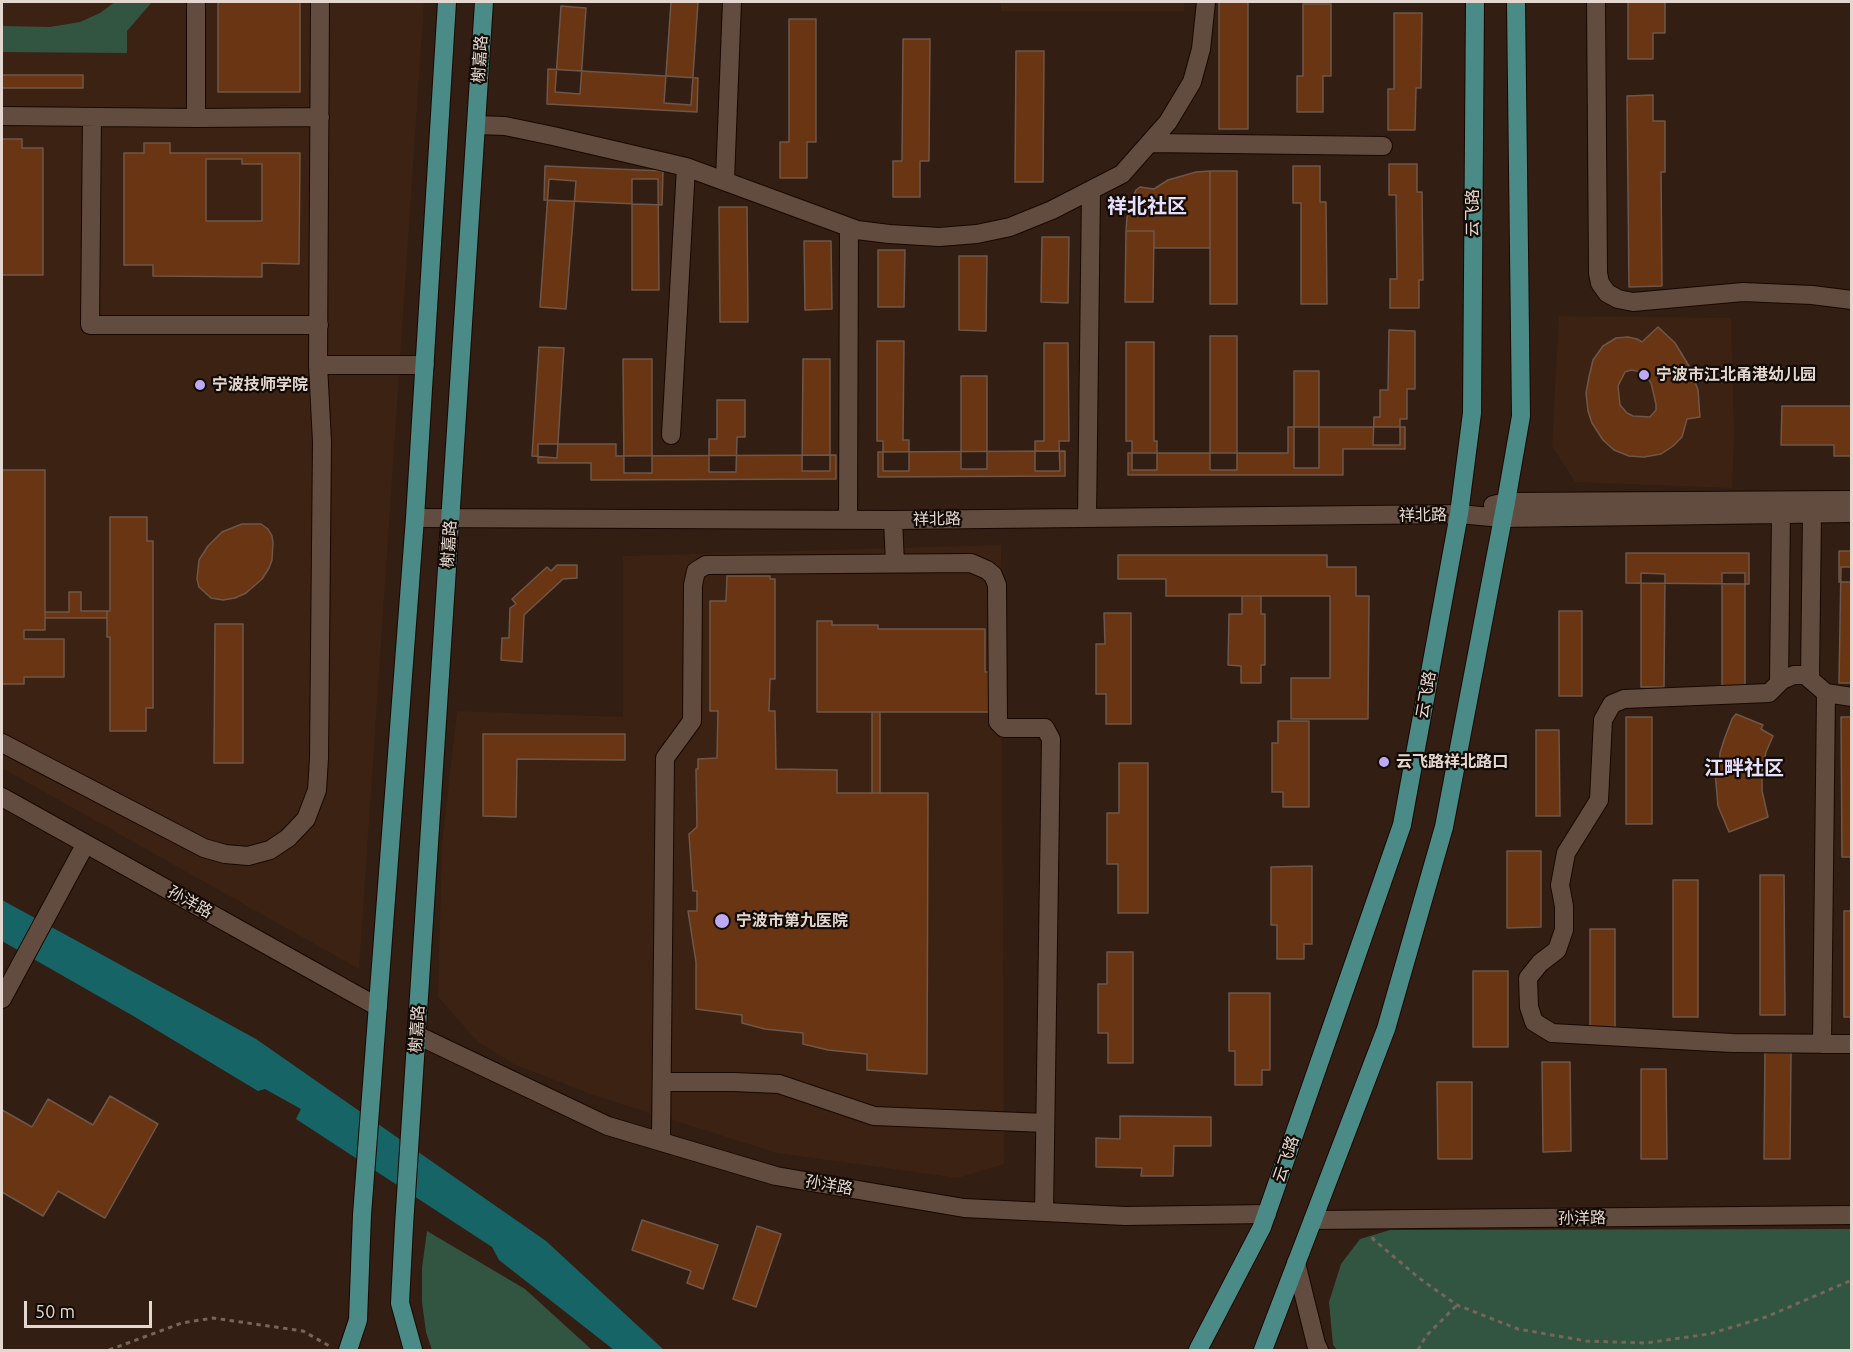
<!DOCTYPE html>
<html>
<head>
<meta charset="utf-8">
<style>
  body { margin:0 }
  #map { position:relative; width:1853px; height:1352px; overflow:hidden; background:#321e13; font-family:Ubuntu,sans-serif }
  canvas { display:block }
  .frame { position:absolute; inset:0; border:3px solid #e4d7cf; pointer-events:none }
  .scale { position:absolute; left:24px; top:1301px; width:128px; height:27px; box-sizing:border-box; border:3px solid #e4d7cf; border-top:0; padding-left:8px; font-size:18px; line-height:21px; white-space:nowrap; color:#e4d7cf; -webkit-text-stroke:4px #130b06; paint-order:stroke }
</style>
</head>
<body>
<div id="map">
<canvas width="1853" height="1352"></canvas>
<div class="frame"></div>
<div class="scale">50 m</div>
</div>
<script>
const ctx = document.querySelector('canvas').getContext('2d');
ctx.lineJoin = 'round';
function fill(path, color) { ctx.fillStyle = color; ctx.fill(path, 'evenodd'); }
const poly = rows => new Path2D(rows.map(r => 'M' + r).join(''));
function strokePath(path, color, width, dash) { ctx.strokeStyle = color; ctx.lineWidth = width; ctx.lineCap = dash ? 'butt' : 'round'; ctx.setLineDash(dash || []); ctx.stroke(path); }
function drawText(font, color, halo, rows, align = 'center') {
  ctx.font = font + ' Ubuntu,"Noto Sans SC",sans-serif'; ctx.lineWidth = 4.5; ctx.setLineDash([]); ctx.textBaseline = 'middle'; ctx.strokeStyle = halo; ctx.fillStyle = color; for (const [text, x, y, turn = 0] of rows) {
    ctx.save(); ctx.translate(x, y); ctx.rotate((+turn || 0) * Math.PI / 180); ctx.textAlign = isNaN(turn) ? turn : align; if (halo) ctx.strokeText(text, 0, 0); ctx.fillText(text, 0, 0); ctx.restore();
  }
}
const built = poly([
  [2,2,424,2,359,969,2,768],
  [1001,2,1184,2,1184,11,1001,11],
  [1559,316,1731,318,1734,433,1732,488,1575,482,1552,446],
  [1001,545,1004,1164,958,1178,777,1153,593,1095,514,1064,477,1041,438,997,442,845,457,711,623,717,623,556]
]);
const green = poly([
  [115,2,152,2,127,31,127,53,2,52,2,26,50,27,80,22,100,13],
  [1851,1229,1851,1350,1337,1350,1333,1345,1329,1302,1341,1264,1360,1239,1390,1230],
  [427,1231,525,1289,592,1350,432,1350,426,1332,422,1302,422,1268]
]);
const water = poly([
  [2,900,256,1039,546,1241,664,1350,614,1350,499,1260,492,1247,296,1119,301,1109,265,1089,258,1091,135,1017,2,941]
]);
const building = poly([
  [218,2,300,2,300,92,218,92,218,2],
  [671,2,698,2,691,105,664,103,671,2],
  [1219,2,1248,2,1248,129,1219,129,1219,2],
  [1628,2,1665,2,1665,33,1653,33,1653,59,1628,59,1628,2],
  [1303,4,1331,4,1331,76,1323,76,1323,112,1297,112,1297,76,1303,76,1303,4],
  [561,6,586,8,580,94,555,92,561,6],
  [1394,13,1422,13,1421,88,1416,88,1415,130,1388,130,1388,89,1394,89,1394,13],
  [789,19,816,19,816,142,807,142,807,178,780,178,780,142,789,142,789,19],
  [903,39,930,39,929,161,920,161,920,197,893,197,893,161,902,161,903,39],
  [1016,51,1044,51,1043,182,1015,182,1016,51],
  [548,69,698,78,697,112,547,104,548,69],
  [2,75,83,75,83,88,2,88,2,75],
  [1653,95,1653,121,1665,121,1665,172,1661,172,1662,286,1629,287,1627,96,1653,95],
  [2,139,22,139,22,148,43,148,43,275,2,275,2,139],
  [144,143,170,143,170,153,300,153,299,264,262,263,262,277,153,276,153,265,124,265,124,153,144,153,144,143],
  [206,159,242,159,242,164,262,164,262,221,206,221,206,159],
  [1389,164,1417,164,1417,192,1422,192,1423,280,1419,280,1419,308,1390,308,1390,279,1397,279,1396,195,1389,195,1389,164],
  [545,166,663,171,662,205,544,200,545,166],
  [1293,166,1320,166,1320,202,1326,202,1327,304,1301,304,1301,203,1293,203,1293,166],
  [1210,171,1210,248,1154,248,1154,231,1126,231,1127,217,1134,207,1133,196,1136,190,1140,187,1154,189,1168,180,1196,172,1210,171],
  [1210,171,1237,171,1237,304,1210,304,1210,171],
  [549,179,576,181,566,309,540,307,549,179],
  [632,179,658,179,659,290,632,290,632,179],
  [719,207,747,207,748,322,720,322,719,207],
  [1126,231,1154,231,1153,302,1125,302,1126,231],
  [1042,237,1069,237,1068,303,1041,302,1042,237],
  [804,241,831,241,832,309,805,310,804,241],
  [878,250,905,250,904,307,878,307,878,250],
  [959,256,987,256,986,331,959,330,959,256],
  [1658,327,1675,343,1689,366,1698,390,1700,417,1687,419,1682,437,1673,446,1661,454,1644,457,1629,456,1614,450,1603,440,1592,423,1588,411,1586,393,1589,377,1593,360,1603,346,1616,338,1628,337,1637,339,1642,342,1658,327],
  [1631,370,1643,372,1651,383,1656,404,1656,410,1650,417,1633,416,1627,413,1620,405,1618,386,1625,372,1631,370],
  [1389,330,1415,331,1415,389,1407,389,1407,419,1400,419,1400,445,1373,445,1374,417,1380,417,1380,390,1388,390,1389,330],
  [1210,336,1237,336,1237,470,1210,470,1210,336],
  [877,341,904,341,903,440,909,440,909,471,883,471,883,441,877,441,877,341],
  [1126,342,1154,342,1154,441,1157,441,1157,470,1132,470,1132,441,1126,441,1126,342],
  [1044,343,1068,343,1069,441,1059,441,1060,471,1035,471,1035,441,1044,441,1044,343],
  [539,347,564,348,557,458,532,456,539,347],
  [623,359,652,359,652,473,624,473,623,359],
  [803,359,830,359,830,471,802,471,803,359],
  [1294,371,1319,371,1319,468,1294,468,1294,371],
  [961,376,987,376,987,469,961,469,961,376],
  [717,400,745,400,745,437,737,437,736,472,709,472,709,439,717,439,717,400],
  [1782,406,1852,406,1852,456,1834,456,1834,445,1781,445,1782,406],
  [1288,427,1405,427,1405,449,1343,449,1343,475,1128,475,1128,453,1288,453,1288,427],
  [538,444,616,444,616,456,836,455,836,479,591,480,591,463,538,463,538,444],
  [1065,451,1065,476,878,477,878,452,1065,451],
  [2,470,45,470,45,630,24,630,24,639,64,639,64,677,24,677,24,684,2,684,2,470],
  [110,517,147,517,147,541,153,541,153,708,146,708,146,731,110,731,110,637,107,637,107,611,110,611,110,517],
  [242,524,261,524,268,529,272,536,273,543,272,560,269,568,262,579,246,593,235,598,223,600,211,598,199,587,197,579,199,560,208,546,222,532,242,524],
  [1839,551,1852,551,1852,582,1839,582,1839,551],
  [1626,553,1749,553,1749,584,1626,583,1626,553],
  [1118,555,1327,555,1327,567,1356,567,1356,596,1369,596,1368,719,1291,719,1291,678,1330,678,1330,596,1166,596,1166,579,1118,579,1118,555],
  [557,565,577,565,577,578,563,579,524,615,522,662,501,660,502,638,509,638,510,608,516,604,512,599,547,567,551,571,557,565],
  [1841,567,1852,567,1852,683,1839,683,1841,567],
  [1641,573,1665,574,1664,687,1641,687,1641,573],
  [1722,573,1745,573,1745,687,1722,687,1722,573],
  [727,576,770,576,770,579,775,579,775,679,770,679,769,711,775,711,776,769,837,770,837,793,928,793,927,1074,867,1070,867,1054,828,1050,803,1044,803,1033,765,1029,742,1023,742,1015,696,1009,696,962,688,911,697,911,697,891,693,891,689,834,697,827,696,769,698,769,698,759,717,758,718,711,710,711,710,601,726,601,727,576],
  [69,592,81,592,81,611,107,611,107,618,45,618,45,612,69,612,69,592],
  [1242,596,1261,596,1261,614,1265,614,1265,665,1261,665,1261,683,1241,683,1241,666,1228,665,1229,614,1242,614,1242,596],
  [1559,611,1582,611,1582,696,1559,696,1559,611],
  [1104,613,1131,613,1131,724,1106,724,1106,694,1096,694,1096,644,1105,644,1104,613],
  [817,621,832,621,832,625,878,625,878,629,985,629,985,672,989,672,989,712,817,712,817,621],
  [215,624,243,624,243,763,214,763,215,624],
  [872,712,880,712,880,793,872,793,872,712],
  [1736,714,1763,725,1761,729,1773,736,1766,752,1762,771,1762,791,1768,817,1729,832,1718,806,1715,772,1719,771,1720,753,1724,740,1732,719,1736,714],
  [1626,717,1652,717,1652,824,1626,824,1626,717],
  [1841,717,1852,717,1852,857,1842,857,1841,717],
  [1278,721,1309,721,1309,807,1283,807,1283,792,1272,792,1272,743,1278,743,1278,721],
  [1536,730,1559,730,1560,816,1536,816,1536,730],
  [483,734,625,734,625,760,517,759,516,817,483,816,483,734],
  [1119,763,1148,763,1148,913,1118,913,1118,864,1107,864,1107,813,1119,813,1119,763],
  [1507,851,1541,851,1541,927,1507,928,1507,851],
  [1312,866,1312,944,1304,944,1304,959,1277,959,1277,925,1271,925,1271,867,1312,866],
  [1760,875,1784,875,1785,1015,1760,1015,1760,875],
  [1673,880,1698,880,1698,1017,1673,1017,1673,880],
  [1844,911,1852,911,1852,1017,1844,1017,1844,911],
  [1590,929,1615,929,1615,1029,1590,1029,1590,929],
  [1107,952,1133,952,1133,1063,1108,1063,1108,1033,1098,1033,1098,984,1107,984,1107,952],
  [1473,971,1508,971,1508,1047,1473,1047,1473,971],
  [1229,993,1270,993,1270,1070,1262,1070,1262,1085,1235,1085,1235,1051,1229,1051,1229,993],
  [1765,1052,1791,1052,1790,1159,1764,1159,1765,1052],
  [1542,1062,1570,1062,1571,1151,1543,1152,1542,1062],
  [1641,1069,1666,1069,1667,1159,1641,1159,1641,1069],
  [1437,1082,1472,1082,1472,1159,1438,1159,1437,1082],
  [110,1096,158,1124,105,1218,58,1191,43,1216,2,1192,2,1110,32,1127,48,1099,93,1125,110,1096],
  [1120,1116,1211,1117,1211,1146,1174,1146,1173,1176,1141,1176,1142,1168,1096,1167,1096,1138,1120,1139,1120,1116],
  [642,1220,718,1245,703,1289,687,1283,691,1271,632,1250,642,1220],
  [757,1226,781,1234,756,1307,733,1299,757,1226]
]);
const path = poly([
  [1373,1237,1373,1239,1419,1278,1457,1305,1518,1329,1586,1341,1646,1343,1709,1334,1766,1317,1852,1280],
  [109,1350,182,1323,213,1318,303,1331,331,1347],
  [1418,1350,1426,1336,1457,1305]
]);
const minor = poly([
  [1596,2,1598,273,1600,283,1607,293,1618,299,1633,302,1743,292,1812,295,1852,300],
  [2,116,196,118,196,2],
  [92,117,90,325,319,325],
  [196,118,320,117],
  [476,125,505,126,553,136,686,167,857,230,889,234,939,237,977,234,1010,227,1052,210,1122,174,1168,122,1192,82,1201,49,1206,2],
  [1151,143,1383,146],
  [725,180,732,2],
  [318,365,425,365],
  [671,435,686,167],
  [1493,505,1506,502,1852,500],
  [415,518,893,520,1459,514,1502,518,1852,513],
  [1087,518,1091,191],
  [848,520,849,227],
  [893,520,895,563],
  [1810,679,1812,513],
  [1779,682,1781,514],
  [1852,697,1826,693,1805,675,1794,675,1782,680,1769,693,1624,699,1612,704,1603,720,1599,800,1566,853,1560,885,1564,906,1564,930,1557,950,1540,963,1528,978,1529,1007,1534,1022,1552,1033,1732,1043,1852,1044],
  [2,743,204,848,225,854,248,856,270,850,288,838,306,819,317,790,319,758,322,442,318,365,320,2],
  [2,797,378,1007],
  [2,999,85,845],
  [417,1035,608,1126,776,1176,964,1208,1125,1216,1267,1214],
  [1822,1044,1826,693],
  [662,1082,734,1082,779,1084,874,1116,1045,1123],
  [661,1142,665,758,692,721,693,585,696,571,706,565,971,563,987,570,993,575,997,585,998,722,1004,728,1045,728,1051,739,1044,1212],
  [1313,1220,1852,1215],
  [1296,1263,1316,1344,1319,1350]
]);
const major = poly([
  [348,1350,358,1320,362,1215,415,518,447,2],
  [413,1350,400,1303,404,1226,484,2],
  [1198,1350,1262,1227,1402,825,1459,514,1472,413,1475,2],
  [1263,1350,1386,1029,1444,827,1506,502,1521,416,1516,2]
]);
const markers = [
  [1644,375,6,"#bcaaf6"],
  [200,385,6,"#bcaaf6"],
  [1384,762,6,"#bcaaf6"],
  [722,921,8,"#bcaaf6"]
];
const streetNames = [
  ["榭嘉路",480,59,-86],
  ["云飞路",1473,213,-90],
  ["祥北路",1423,515,-1],
  ["祥北路",937,519,-1],
  ["榭嘉路",449,544,-86],
  ["云飞路",1426,695,-80],
  ["孙洋路",190,902,29],
  ["榭嘉路",417,1029,-86],
  ["云飞路",1286,1159,-71],
  ["孙洋路",829,1185,10],
  ["孙洋路",1582,1218,-1]
];
const poiNames = [
  ["宁波市江北甬港幼儿园",1656,375],
  ["宁波技师学院",212,385],
  ["云飞路祥北路口",1396,762],
  ["宁波市第九医院",736,921]
];
const quarterNames = [
  ["祥北社区",1147,206],
  ["江畔社区",1744,768]
];
fill(built, '#3c2213');
fill(green, '#325541');
fill(water, '#176467');
fill(building, '#6a3512');
strokePath(building, '#6e574a', 1.5);
strokePath(minor, '#190801', 20);
strokePath(major, '#190801', 20);
strokePath(path, '#76655b', 3, [4.5, 4.5]);
strokePath(minor, '#624c3f', 18);
strokePath(major, '#4a8b87', 18);
for (const [x, y, r, color] of markers) { const dot = new Path2D(); dot.arc(x, y, r, 0, 2 * Math.PI); ctx.fillStyle = color; ctx.fill(dot); strokePath(dot, '#130b06', 2); }
drawText('16px', '#e4d7cf', '#130b06', streetNames);
drawText('bold 16px', '#e4d7cf', '#130b06', poiNames, 'left');
drawText('bold 20px', '#e5dffc', '#130b06', quarterNames);
</script>
</body>
</html>
